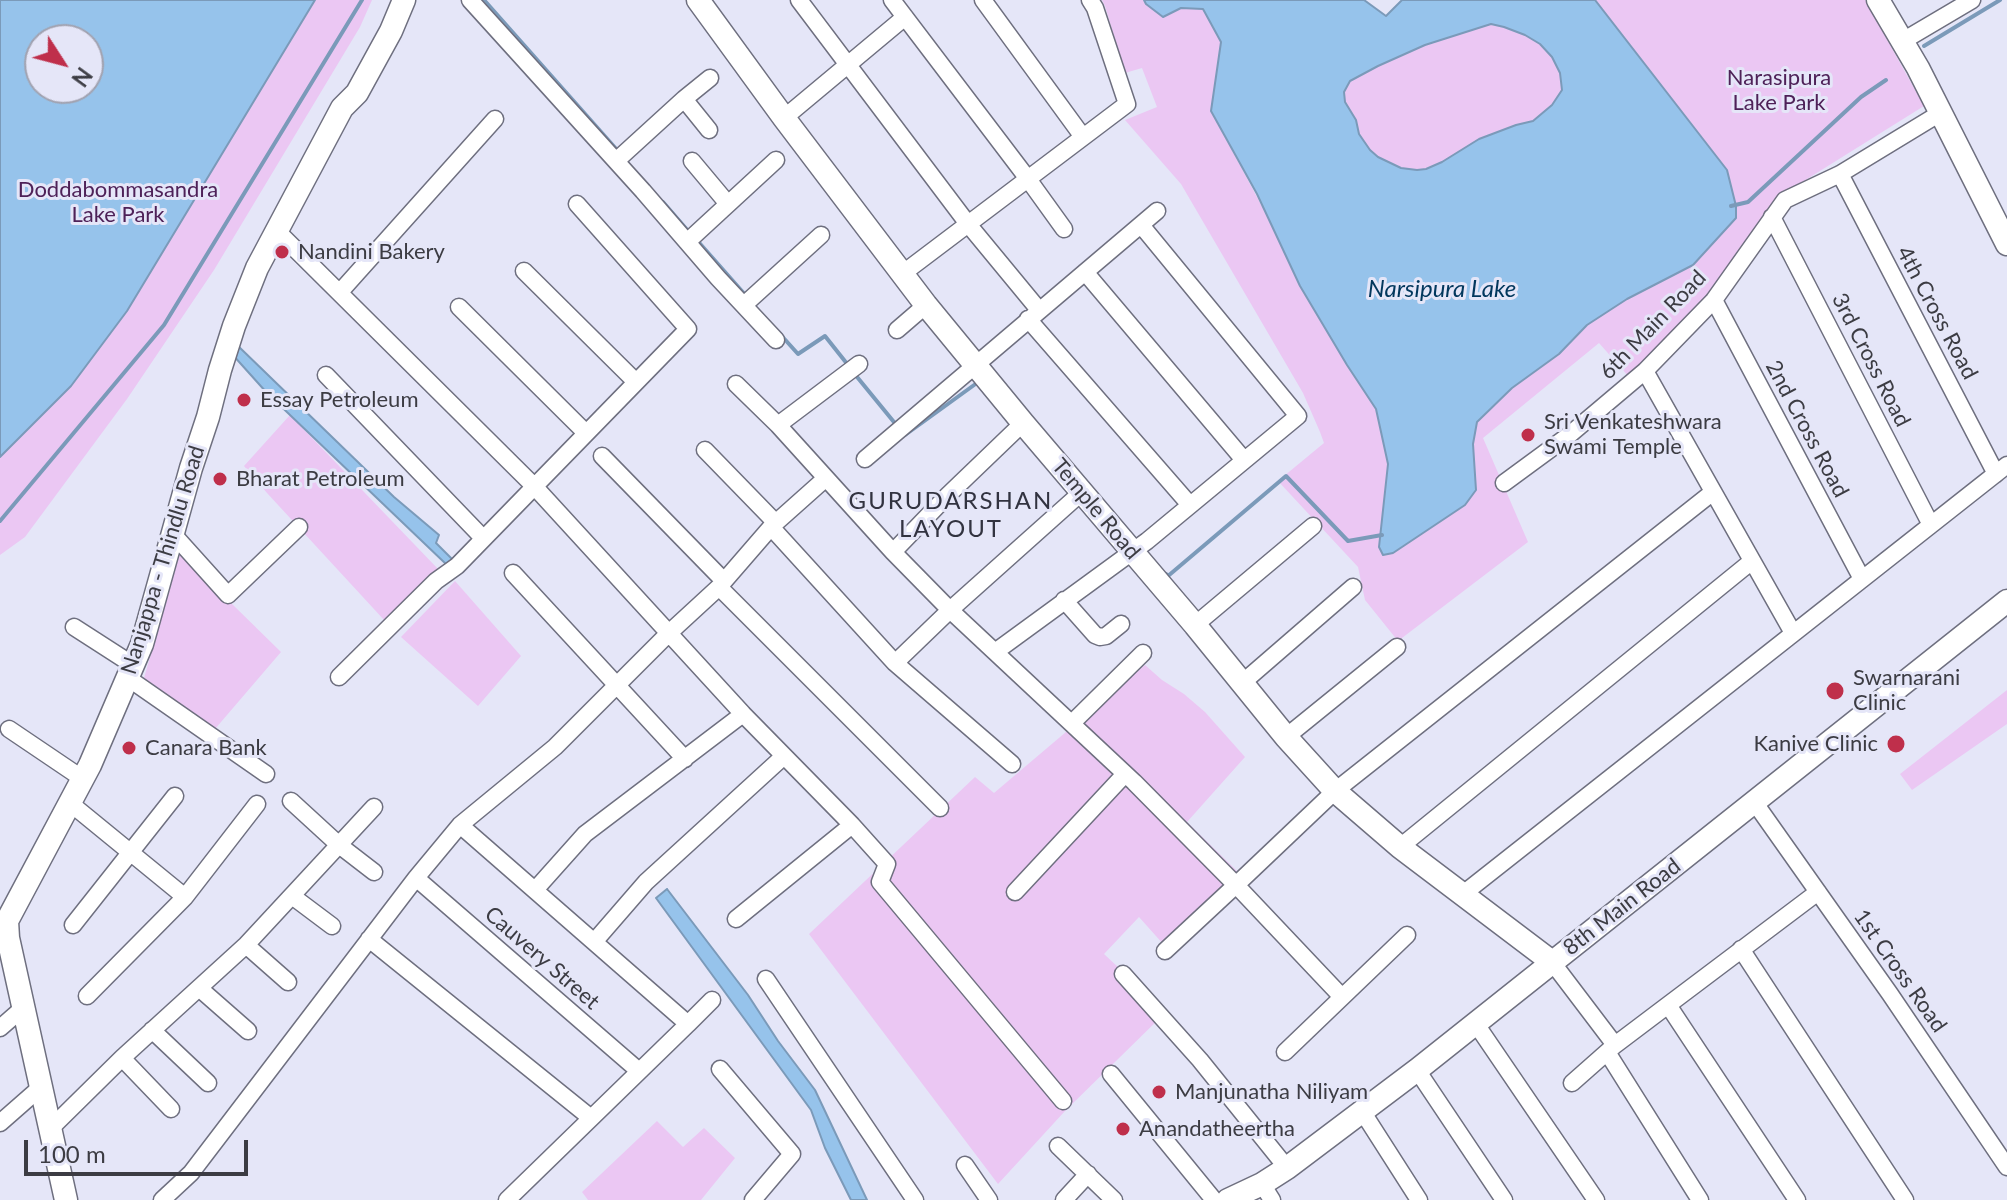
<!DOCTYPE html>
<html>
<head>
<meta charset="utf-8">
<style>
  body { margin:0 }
  #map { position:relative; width:2007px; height:1200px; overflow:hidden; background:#e5e6f8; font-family:Lato,sans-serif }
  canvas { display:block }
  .north { position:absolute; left:24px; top:24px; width:80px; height:80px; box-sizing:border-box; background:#e5e6f8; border:2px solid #a1a2b0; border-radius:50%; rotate:126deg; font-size:22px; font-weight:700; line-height:32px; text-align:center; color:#3c3c43 }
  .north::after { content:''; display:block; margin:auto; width:28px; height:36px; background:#bf2f4b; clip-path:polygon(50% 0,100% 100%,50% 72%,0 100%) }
  .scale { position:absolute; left:24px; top:1140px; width:224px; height:36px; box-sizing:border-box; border:4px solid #3c3c43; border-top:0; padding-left:10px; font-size:24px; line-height:28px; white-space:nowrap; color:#3c3c43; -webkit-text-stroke:6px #e5e6f8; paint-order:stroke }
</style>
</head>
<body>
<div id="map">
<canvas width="2007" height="1200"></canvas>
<div class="north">N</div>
<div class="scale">100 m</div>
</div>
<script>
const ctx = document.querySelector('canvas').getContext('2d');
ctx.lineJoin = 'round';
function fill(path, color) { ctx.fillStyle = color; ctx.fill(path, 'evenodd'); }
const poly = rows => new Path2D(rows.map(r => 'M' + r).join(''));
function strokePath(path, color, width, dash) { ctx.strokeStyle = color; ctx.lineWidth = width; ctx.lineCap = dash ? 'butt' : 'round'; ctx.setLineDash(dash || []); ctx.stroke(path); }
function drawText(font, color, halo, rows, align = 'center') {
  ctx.font = font + ' Lato,sans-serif'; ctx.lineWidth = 6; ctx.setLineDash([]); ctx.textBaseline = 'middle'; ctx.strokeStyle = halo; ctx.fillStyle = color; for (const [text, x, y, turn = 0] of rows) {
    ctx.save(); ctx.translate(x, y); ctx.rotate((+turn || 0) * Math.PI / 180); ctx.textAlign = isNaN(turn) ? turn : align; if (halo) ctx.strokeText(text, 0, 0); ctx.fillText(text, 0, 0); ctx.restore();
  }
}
const green = poly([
  [0,0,372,0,360,27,214,270,127,399,25,537,0,555],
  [40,40,88,40,88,88,40,88],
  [1102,0,1144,0,1146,4,1203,9,1221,43,1211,111,1347,365,1376,409,1388,464,1379,547,1393,553,1465,505,1476,490,1473,444,1477,422,1512,387,1559,354,1587,325,1627,299,1727,170,1595,0,1865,0,1924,106,1783,194,1748,238,1709,293,1629,377,1599,343,1483,438,1528,542,1398,641,1365,600,1358,567,1278,481,1324,443,1320,432,1303,393,1181,184,1125,120,1157,107,1142,68,1125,73,1105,6],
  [1491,24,1504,27,1525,35,1540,44,1552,57,1560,73,1562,90,1552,105,1533,121,1516,125,1479,139,1442,162,1426,169,1417,170,1401,168,1378,157,1370,150,1359,134,1356,120,1345,102,1344,92,1350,81,1378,66,1425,45],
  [290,415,439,570,385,621,267,493,244,466],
  [180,553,281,652,215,729,144,678],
  [455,581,521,656,478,706,401,637],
  [1145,665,1162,680,1184,694,1205,712,1245,757,1187,822,1237,871,1164,945,1139,917,1104,954,1166,1012,1065,1111,998,1184,809,934,975,777,994,793],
  [2007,690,2007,724,1912,790,1900,774],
  [657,1121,683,1147,704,1128,735,1158,701,1200,588,1200,582,1192]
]);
const water = poly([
  [0,0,315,0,127,311,71,386,0,457,0,0],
  [40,40,88,40,88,88,40,88,40,40],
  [1144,0,1364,0,1386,16,1402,0,1595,0,1727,170,1736,206,1736,218,1693,265,1627,299,1587,325,1559,354,1512,388,1477,422,1473,444,1476,490,1465,505,1393,553,1383,555,1379,547,1388,464,1376,409,1347,365,1300,286,1257,194,1211,111,1221,42,1203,9,1181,8,1163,17,1146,4,1144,0],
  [1491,24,1504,27,1525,35,1540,44,1552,57,1560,73,1562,90,1552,105,1533,121,1516,125,1479,139,1442,162,1426,169,1417,170,1401,168,1378,157,1370,150,1359,134,1356,120,1345,102,1344,92,1350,81,1378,66,1425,45,1491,24],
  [236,344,394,497,439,535,436,543,452,559,447,565,267,393,232,354,236,344],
  [667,889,748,995,778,1041,815,1090,867,1200,851,1200,825,1148,811,1110,656,898,667,889]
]);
const stream = poly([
  [484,0,618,151],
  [1924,46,2000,0],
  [663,202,689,232],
  [1731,206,1748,202,1861,97,1886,80],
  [695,238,748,298],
  [780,334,798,354,825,336,848,365],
  [853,372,898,427],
  [904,434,905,435,981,380],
  [0,521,164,325,362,0],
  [1166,574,1168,576,1286,476,1348,541,1382,535]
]);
const street = poly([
  [470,0,643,191,718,278,776,340],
  [799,0,968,224,1039,310],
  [892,0,1028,179,1064,229],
  [983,0,1083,137],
  [1901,42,1972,0],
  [684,99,710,78],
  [784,118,905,17],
  [616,161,684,99,709,130],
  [692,161,728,204],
  [1840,174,1996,474],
  [1772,217,1931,525],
  [277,231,534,486,743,714,852,825,887,864,880,882,1063,1101],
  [687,242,776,160],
  [524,271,636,382],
  [1085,272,1244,460],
  [902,274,1127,104,1095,8,1090,0],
  [340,292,495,119],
  [1714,300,1862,579],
  [744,305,821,235],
  [459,307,586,433],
  [1028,319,1190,505],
  [897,330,926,305],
  [1645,371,1793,633],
  [326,375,483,538],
  [736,384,778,425,893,552,950,610,1134,782,1236,885,1165,951],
  [778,425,859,364],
  [705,450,776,523],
  [602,456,724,581],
  [865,459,1157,211],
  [1504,483,1568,436,1645,371,1714,300,1785,200,1840,174,1942,112],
  [771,527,895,663,1012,764],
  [174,535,228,595,299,527],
  [893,552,947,496,1023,423],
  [513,573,685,759],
  [719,587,940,808],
  [1064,600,1095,635,1100,637,1106,636,1121,624],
  [1195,625,1313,526],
  [74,627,133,665],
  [995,652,1147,541,1298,416,1141,225],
  [895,663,950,610,1082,492],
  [339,677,436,581,457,566,688,329,577,204],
  [128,678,266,774],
  [1241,684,1353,587],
  [1072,723,1143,653],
  [9,729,83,779],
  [1286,737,1397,647],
  [291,801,339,845,374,872],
  [70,803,185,897],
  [1755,803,1890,994,2007,1167],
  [460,825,688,1024,507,1200],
  [1400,847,1752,561],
  [416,878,639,1071],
  [535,890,585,834,743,714],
  [1015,892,1125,774],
  [1463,894,2007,465],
  [292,896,332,926],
  [736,919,852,825],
  [73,925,175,796],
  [369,939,591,1118],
  [594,942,646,882,784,756],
  [246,945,288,982],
  [1741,949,1905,1200],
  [1552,962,1615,1045],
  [1123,974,1200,1060,1287,1168],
  [766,979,915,1200],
  [199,988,248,1031],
  [87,996,185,897,257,804],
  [1342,997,1236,885,1335,791,1713,492],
  [688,1024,712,1000],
  [1476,1024,1596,1200],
  [0,1028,23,1008],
  [152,1030,208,1083],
  [1285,1052,1407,935],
  [1607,1052,1700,1200],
  [122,1058,171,1109],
  [720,1069,792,1154,753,1200],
  [1417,1070,1504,1200],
  [1111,1074,1214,1200],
  [1572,1083,1615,1045,1668,1005],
  [1362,1111,1419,1200],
  [0,1123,41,1087],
  [50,1129,122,1058,246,945,374,807],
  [1058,1146,1114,1200],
  [965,1165,989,1200],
  [1262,1184,1272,1200],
  [162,1200,191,1173,416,878,460,825,555,747,669,633,719,587,771,527,826,478],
  [1064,1200,1088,1174],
  [1797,1200,1668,1005,1818,892]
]);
const secondary = poly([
  [698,0,784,118,926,305,1023,423,1195,625,1286,737,1335,791,1400,847,1552,962],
  [1878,0,1918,68,2007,244],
  [66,1200,8,938,7,921,90,765,142,644,191,468,208,417,220,370,234,326,257,268,342,108,357,93,391,31,404,0],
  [1228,1200,1262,1184,1287,1168,1417,1070,2007,601]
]);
const markers = [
  [282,252,8,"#bf2f4b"],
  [244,400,8,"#bf2f4b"],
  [1528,435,8,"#bf2f4b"],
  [220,479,8,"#bf2f4b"],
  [1835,691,10,"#bf2f4b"],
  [1896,744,10,"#bf2f4b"],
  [129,748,8,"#bf2f4b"],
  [1159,1092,8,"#bf2f4b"],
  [1123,1129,8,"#bf2f4b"]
];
const parkNames = [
  ["Narasipura",1779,78],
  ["Lake Park",1779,103],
  ["Doddabommasandra",118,190],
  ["Lake Park",118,215]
];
const poiNames = [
  ["Nandini Bakery",298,252],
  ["Essay Petroleum",260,400],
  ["Sri Venkateshwara",1544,422],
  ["Swami Temple",1544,447],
  ["Bharat Petroleum",236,479],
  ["Swarnarani",1853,678],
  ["Clinic",1853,703],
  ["Kanive Clinic",1878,744,"right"],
  ["Canara Bank",145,748],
  ["Manjunatha Niliyam",1175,1092],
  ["Anandatheertha",1139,1129]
];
const streetNames = [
  ["4th Cross Road",1937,313,62],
  ["6th Main Road",1653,325,-46],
  ["3rd Cross Road",1871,360,63],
  ["2nd Cross Road",1807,429,62],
  ["Temple Road",1096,509,50],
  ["Nanjappa - Thindlu Road",163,560,-73],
  ["8th Main Road",1622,907,-38],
  ["Cauvery Street",542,958,41],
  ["1st Cross Road",1900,971,55]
];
const waterNames = [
  ["Narsipura Lake",1442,289]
];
const neighbourhoodNames = [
  ["GURUDARSHAN",951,501],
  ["LAYOUT",951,529]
];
fill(green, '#ebc7f3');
fill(water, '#96c3eb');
strokePath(water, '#7b9ab9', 2);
strokePath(stream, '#7b9ab9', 4);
strokePath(street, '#6e6f7f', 19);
strokePath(secondary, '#6e6f7f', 25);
strokePath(street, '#fff', 16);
strokePath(secondary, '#fff', 22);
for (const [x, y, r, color] of markers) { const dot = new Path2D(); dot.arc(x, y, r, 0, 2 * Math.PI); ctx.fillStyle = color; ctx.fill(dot); strokePath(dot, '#e5e6f8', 3); }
drawText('22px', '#4e2158', '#e5e6f8', parkNames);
drawText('22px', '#3c3c43', '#e5e6f8', poiNames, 'left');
drawText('22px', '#3c3c43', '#e5e6f8', streetNames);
drawText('italic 24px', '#02375d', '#e5e6f8', waterNames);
ctx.letterSpacing = '2px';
drawText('24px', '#323340', '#e5e6f8', neighbourhoodNames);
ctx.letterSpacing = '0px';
</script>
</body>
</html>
